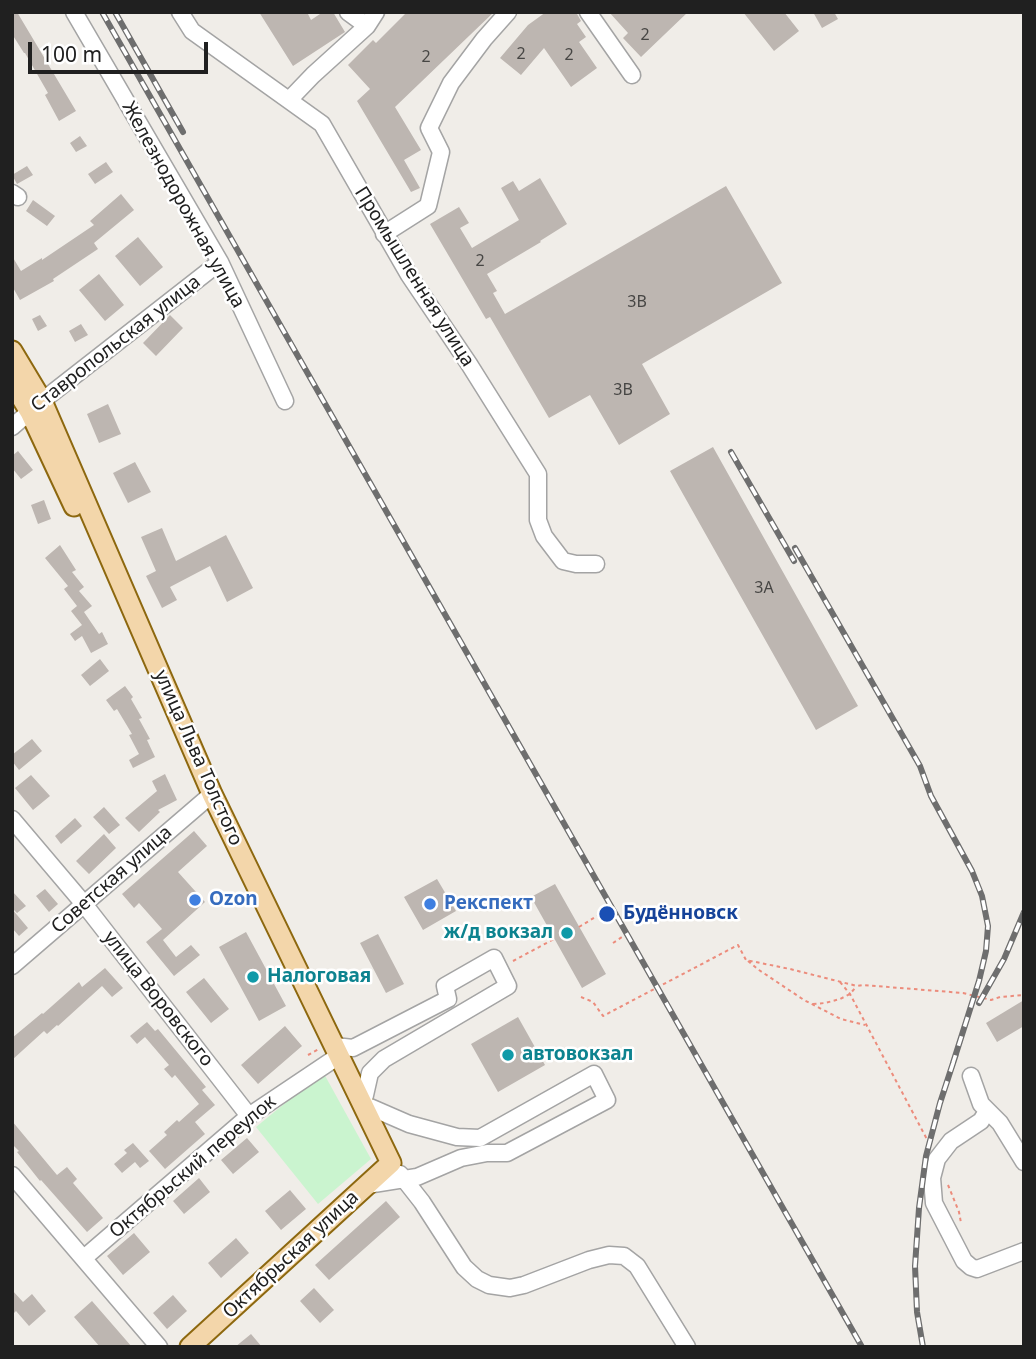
<!DOCTYPE html>
<html>
<head>
<meta charset="utf-8">
<style>
  body { margin:0 }
  #map { position:relative; width:1036px; height:1359px; overflow:hidden; background:#f0ede8; font-family:"Noto Sans",sans-serif }
  canvas { display:block }
  .frame { position:absolute; inset:0; border:14px solid #202020; pointer-events:none }
  .scale { position:absolute; left:28px; top:42px; width:180px; height:32px; box-sizing:border-box; border:4px solid #202020; border-top:0; padding-left:9px; font-size:21px; line-height:24px; white-space:nowrap; color:#202020; -webkit-text-stroke:5px #fff; paint-order:stroke }
</style>
</head>
<body>
<div id="map">
<canvas width="1036" height="1359"></canvas>
<div class="frame"></div>
<div class="scale">100 m</div>
</div>
<script>
const ctx = document.querySelector('canvas').getContext('2d');
ctx.lineJoin = 'round';
function fill(path, color) { ctx.fillStyle = color; ctx.fill(path, 'evenodd'); }
const poly = rows => new Path2D(rows.map(r => 'M' + r).join(''));
function strokePath(path, color, width, dash) { ctx.strokeStyle = color; ctx.lineWidth = width; ctx.lineCap = dash ? 'butt' : 'round'; ctx.setLineDash(dash || []); ctx.stroke(path); }
function drawText(font, color, halo, rows, align = 'center') {
  ctx.font = font + ' "Noto Sans",sans-serif'; ctx.lineWidth = 5; ctx.setLineDash([]); ctx.textBaseline = 'middle'; ctx.strokeStyle = halo; ctx.fillStyle = color; for (const [text, x, y, turn = 0] of rows) {
    ctx.save(); ctx.translate(x, y); ctx.rotate((+turn || 0) * Math.PI / 180); ctx.textAlign = isNaN(turn) ? turn : align; if (halo) ctx.strokeText(text, 0, 0); ctx.fillText(text, 0, 0); ctx.restore();
  }
}
const park = poly([
  [323,1072,371,1159,318,1204,256,1127]
]);
const building = poly([
  [12,12,17,12,76,111,59,121,45,95,48,93,25,53,24,53,12,34],
  [259,12,307,12,311,20,323,12,333,12,345,32,293,66],
  [407,12,494,12,395,107,421,150,404,160,420,188,411,192,357,101,370,89,348,65,373,40,376,43],
  [546,12,576,12,581,21,577,24,586,37,579,42,597,68,571,87,544,48,521,75,500,58,528,25],
  [609,12,688,12,641,57,623,38,628,33],
  [743,12,784,12,799,31,774,51],
  [813,12,834,12,838,19,822,28],
  [80,136,87,146,76,152,70,143],
  [106,162,113,172,95,184,88,174],
  [27,166,33,175,17,184,12,175],
  [540,178,567,224,540,241,541,242,487,274,497,291,493,293,505,314,726,186,782,283,642,364,670,414,619,445,590,395,549,418,490,317,486,319,430,224,459,207,469,223,460,228,472,248,519,220,501,188,513,181,519,191],
  [121,194,134,210,94,243,98,249,53,279,54,281,20,300,12,286,12,256,21,271,42,258,42,260,94,225,90,221],
  [33,200,55,216,47,226,26,211],
  [138,237,163,267,140,286,115,256],
  [99,274,124,305,105,321,79,290],
  [40,315,47,326,38,331,32,319],
  [170,315,183,328,156,356,143,343],
  [81,324,88,335,75,342,69,331],
  [108,404,121,434,99,443,87,414],
  [713,447,858,706,816,730,670,471],
  [18,451,33,470,21,479,12,468,12,456],
  [135,462,151,492,128,503,113,473],
  [44,500,51,519,38,524,31,505],
  [162,528,176,561,226,535,253,588,227,602,210,566,170,587,177,600,162,608,146,576,156,571,141,537],
  [60,545,76,570,72,572,84,587,79,591,92,606,84,612,99,634,102,632,108,644,91,653,82,636,75,641,70,634,82,625,71,611,77,606,64,589,68,586,45,558],
  [100,659,109,671,90,686,81,675],
  [125,686,133,697,131,699,142,718,139,719,150,739,147,740,155,757,133,768,129,760,139,754,129,735,132,734,117,709,114,711,106,700],
  [32,739,42,751,19,770,12,761,12,755],
  [165,774,177,800,158,810,160,812,139,832,125,818,157,791,152,781],
  [31,775,50,796,33,810,15,788],
  [104,807,120,825,109,834,93,817],
  [75,818,82,826,61,844,55,836],
  [194,831,207,846,178,872,205,902,163,940,176,957,191,945,200,955,174,976,146,942,162,929,139,903,134,908,122,894],
  [104,834,116,848,89,874,76,861],
  [437,879,456,911,423,930,404,897],
  [555,884,606,974,582,988,531,897],
  [45,889,58,904,49,912,36,896],
  [12,891,26,906,17,913,12,908],
  [12,909,28,928,19,936,12,928],
  [246,932,286,1006,259,1021,219,947],
  [378,934,404,984,386,993,360,943],
  [105,968,123,988,112,997,102,986,58,1026,57,1025,47,1034,44,1031,12,1060,12,1038,42,1013,43,1014,79,982,82,987],
  [204,978,229,1009,211,1023,186,992],
  [1024,1000,1024,1026,997,1042,986,1023],
  [518,1017,545,1065,498,1092,471,1044],
  [147,1022,155,1031,158,1029,206,1087,202,1090,215,1105,195,1122,205,1134,165,1169,149,1151,167,1135,164,1132,177,1120,179,1122,199,1104,175,1075,172,1078,164,1069,169,1065,145,1037,137,1044,130,1036],
  [285,1026,302,1046,258,1084,241,1065],
  [12,1121,57,1175,67,1167,77,1179,73,1183,103,1218,87,1232,41,1180,40,1181,17,1152,19,1151,12,1144],
  [247,1138,259,1152,233,1174,221,1160],
  [133,1143,149,1161,140,1168,135,1162,122,1173,114,1164,127,1153,124,1150],
  [199,1178,210,1192,184,1214,173,1201],
  [290,1190,306,1209,281,1230,265,1211],
  [386,1201,400,1217,329,1280,315,1265],
  [134,1233,150,1252,123,1275,107,1256],
  [236,1238,249,1253,221,1278,208,1263],
  [314,1288,334,1310,320,1323,300,1301],
  [12,1290,23,1302,32,1294,46,1311,29,1326,16,1311,12,1315],
  [173,1295,187,1311,167,1329,153,1313],
  [92,1301,132,1347,100,1347,74,1317],
  [251,1334,262,1347,235,1347]
]);
const path = poly([
  [579,927,597,916],
  [613,943,622,937],
  [513,961,554,939],
  [748,961,759,970,804,1000,841,1019,865,1025],
  [840,982,850,994,930,1145],
  [581,997,593,1002,603,1016,738,945,746,960,790,969,857,986,863,985,963,993,991,1000,1000,997,1024,995],
  [813,1004,825,1003,840,999,850,994,855,988],
  [308,1055,319,1049],
  [948,1185,959,1212,961,1223]
]);
const minor = poly([
  [74,12,220,262,285,401],
  [180,12,192,31,322,124,409,275,469,364,538,474,538,520,544,536,563,561,576,564,596,564],
  [348,12,367,26],
  [588,12,632,75],
  [289,100,313,75,367,26,376,12],
  [12,193,18,197],
  [384,234,428,206,441,152,429,128,451,83,484,39,508,12],
  [12,427,42,401,220,262],
  [12,819,84,904,249,1116],
  [12,966,212,794],
  [335,1046,353,1048,448,999,445,986,494,958,508,986,384,1059,370,1073,363,1104,409,1124,457,1137,480,1138,594,1074,607,1100,507,1153,487,1153,461,1158,417,1177,367,1185],
  [971,1076,981,1104,1000,1123,1024,1162],
  [987,1111,981,1121,951,1141,937,1159,932,1178,934,1203,964,1261,971,1267,977,1269,1024,1251],
  [400,1174,422,1202,464,1267,477,1279,489,1285,510,1288,524,1285,589,1260,609,1255,624,1256,637,1266,687,1347],
  [12,1175,159,1347],
  [84,1258,249,1116,340,1055]
]);
const major = poly([
  [12,351,42,401,212,794,391,1163,190,1347],
  [12,382,30,412,74,506]
]);
const rail = poly([
  [102,12,862,1347],
  [115,12,183,132],
  [731,452,794,561],
  [795,548,920,766,931,796,972,871,982,896,988,926,986,951,979,981,953,1063],
  [979,1003,1004,959,1024,912],
  [923,1347,917,1312,915,1266,919,1208,926,1156,940,1103,956,1054]
]);
const markers = [
  [195,900,7,"#3f7fe0"],
  [430,904,7,"#3f7fe0"],
  [607,914,9,"#1a4fb4"],
  [567,933,7,"#0f9aa8"],
  [253,977,7,"#0f9aa8"],
  [508,1055,7,"#0f9aa8"]
];
const numberNames = [
  ["2",645,35],
  ["2",521,54],
  ["2",569,55],
  ["2",426,57],
  ["2",480,261],
  ["3В",637,302],
  ["3В",623,390],
  ["3А",764,588]
];
const streetNames = [
  ["Железнодорожная улица",183,205,61],
  ["Промышленная улица",414,277,58],
  ["Ставропольская улица",116,344,-38],
  ["улица Льва Толстого",198,758,66],
  ["Советская улица",112,880,-41],
  ["улица Воровского",158,999,52],
  ["Октябрьский переулок",193,1167,-40],
  ["Октябрьская улица",291,1255,-43]
];
const shopNames = [
  ["Ozon",209,900],
  ["Рекспект",444,904]
];
const transitNames = [
  ["Будённовск",623,914]
];
const cultureNames = [
  ["ж/д вокзал",553,933,"right"],
  ["Налоговая",267,977],
  ["автовокзал",522,1055]
];
fill(park, '#caf4cf');
fill(building, '#bdb6b1');
strokePath(minor, '#a4a4a4', 19);
strokePath(major, '#8d680f', 23);
strokePath(path, '#ec8c7c', 2, [3.5, 3.5]);
strokePath(minor, '#fff', 16);
strokePath(major, '#f3d6aa', 19);
strokePath(rail, '#6e6e6e', 6);
strokePath(rail, '#fff', 3.5, [10]);
for (const [x, y, r, color] of markers) { const dot = new Path2D(); dot.arc(x, y, r, 0, 2 * Math.PI); ctx.fillStyle = color; ctx.fill(dot); strokePath(dot, '#fff', 2.5); }
drawText('16px', '#474644', null, numberNames);
drawText('19px', '#202020', '#fff', streetNames);
drawText('bold 19px', '#366cbe', '#fff', shopNames, 'left');
drawText('bold 19px', '#164399', '#fff', transitNames, 'left');
drawText('bold 19px', '#0d838f', '#fff', cultureNames, 'left');
</script>
</body>
</html>
